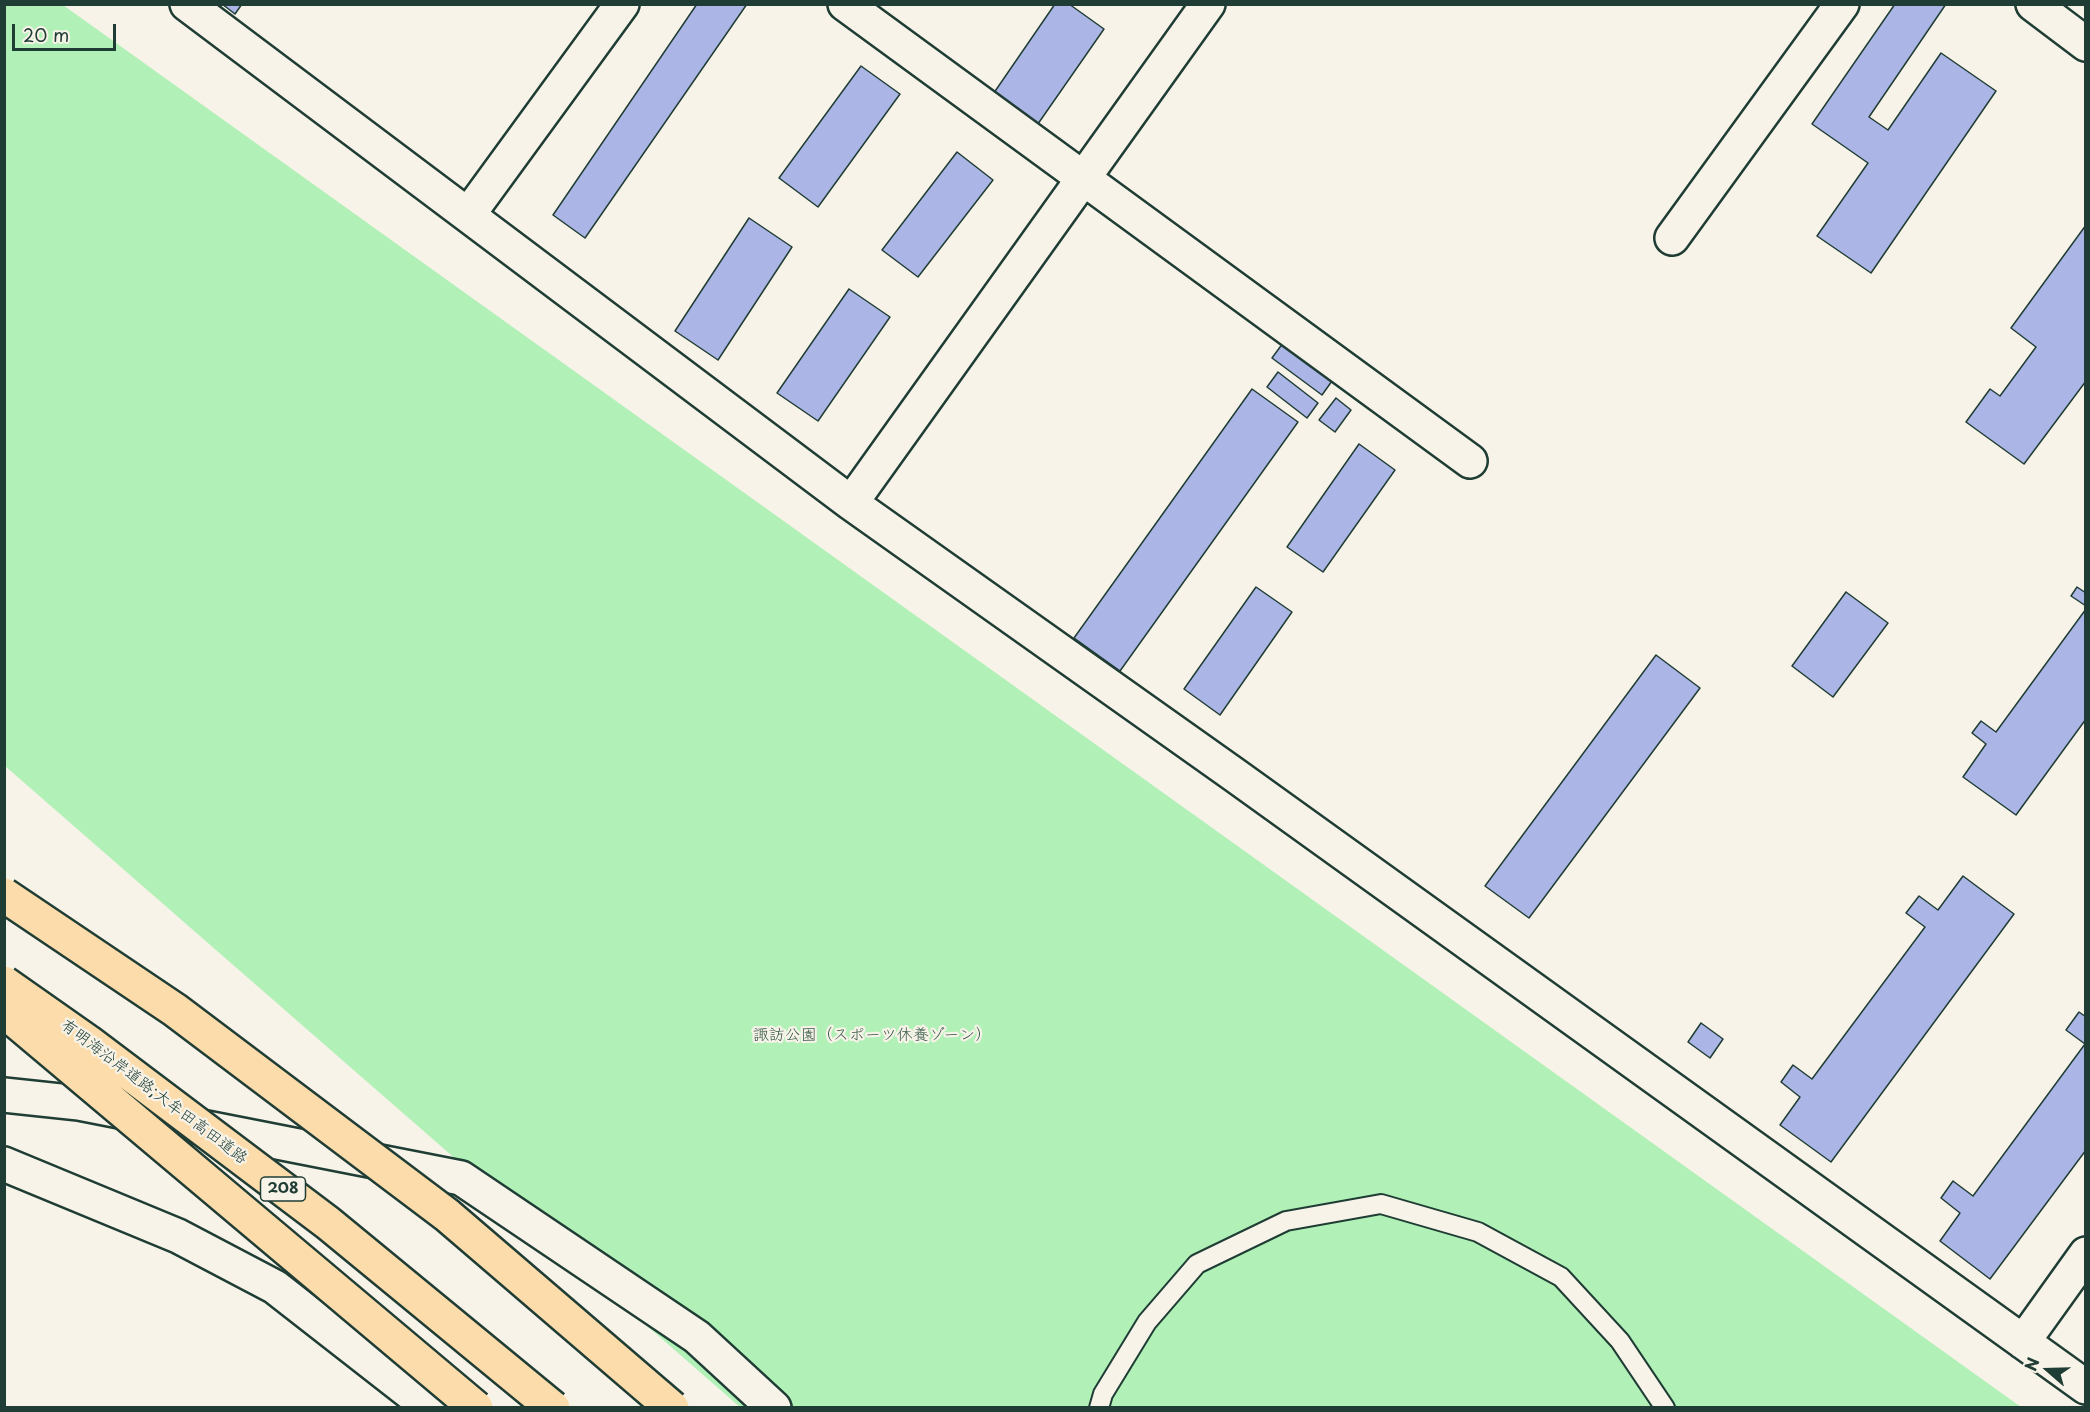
<!DOCTYPE html>
<html>
<head>
<meta charset="utf-8">
<style>
  body { margin:0 }
  #map { position:relative; width:2090px; height:1412px; overflow:hidden; background:#f7f3e8; font-family:"Playpen Sans",sans-serif }
  canvas { display:block }
  .frame { position:absolute; inset:0; border:6px solid #1f3d34; pointer-events:none }
  .north { position:absolute; left:2018px; top:1340px; width:60px; height:60px; -webkit-text-stroke:4px #f7f3e8; paint-order:stroke; rotate:290deg; font-size:16px; font-weight:700; line-height:24px; text-align:center; color:#1f3d34 }
  .north::after { content:''; display:block; margin:auto; width:21px; height:27px; background:#1f3d34; clip-path:polygon(50% 0,100% 100%,50% 72%,0 100%) }
  .scale { position:absolute; left:12px; top:24px; width:104px; height:27px; box-sizing:border-box; border:3px solid #1f3d34; border-top:0; padding-left:8px; font-size:18px; line-height:21px; white-space:nowrap; color:#1f3d34; -webkit-text-stroke:4px #f7f3e8; paint-order:stroke }
</style>
</head>
<body>
<div id="map">
<canvas width="2090" height="1412"></canvas>
<div class="frame"></div>
<div class="north">N</div>
<div class="scale">20 m</div>
</div>
<script>
const ctx = document.querySelector('canvas').getContext('2d');
ctx.lineJoin = 'round';
function fill(path, color) { ctx.fillStyle = color; ctx.fill(path, 'evenodd'); }
const poly = rows => new Path2D(rows.map(r => 'M' + r).join(''));
function strokePath(path, color, width, dash) { ctx.strokeStyle = color; ctx.lineWidth = width; ctx.lineCap = dash ? 'butt' : 'round'; ctx.setLineDash(dash || []); ctx.stroke(path); }
function drawText(font, color, halo, rows, align = 'center') {
  ctx.font = font + ' "Playpen Sans","Klee One",sans-serif'; ctx.lineWidth = 4.5; ctx.setLineDash([]); ctx.textBaseline = 'middle'; ctx.strokeStyle = halo; ctx.fillStyle = color; for (const [text, x, y, turn = 0] of rows) {
    ctx.save(); ctx.translate(x, y); ctx.rotate((+turn || 0) * Math.PI / 180); ctx.textAlign = isNaN(turn) ? turn : align; if (halo) ctx.strokeText(text, 0, 0); ctx.fillText(text, 0, 0); ctx.restore();
  }
}
const green = poly([
  [5,5,63,5,2021,1407,740,1407,5,766]
]);
const building = poly([
  [222,4,242,4,235,14,222,4],
  [697,4,747,4,585,238,553,215,697,4],
  [1055,4,1069,4,1104,29,1033,131,989,100,1055,4],
  [1895,4,1946,4,1869,117,1888,130,1941,53,1996,91,1871,273,1817,236,1868,163,1812,124,1895,4],
  [861,66,900,94,818,207,779,178,861,66],
  [957,152,993,180,918,277,882,250,957,152],
  [749,218,792,247,718,360,675,331,749,218],
  [2086,225,2086,381,2024,464,1966,422,1990,389,2000,396,2036,347,2011,328,2086,225],
  [849,289,890,317,818,421,777,393,849,289],
  [1283,343,1332,381,1322,395,1272,358,1283,343],
  [1278,372,1318,403,1307,418,1267,387,1278,372],
  [1252,389,1298,422,1120,671,1074,638,1252,389],
  [1336,398,1351,410,1335,432,1319,420,1336,398],
  [1359,444,1395,470,1323,572,1287,547,1359,444],
  [1256,587,1292,612,1220,715,1184,689,1256,587],
  [2077,587,2086,593,2086,606,2071,596,2077,587],
  [1846,592,1888,623,1833,697,1792,666,1846,592],
  [2086,609,2086,719,2016,815,1963,777,1986,744,1972,733,1981,721,1996,732,2086,609],
  [1656,655,1700,688,1529,918,1485,886,1656,655],
  [1963,876,2014,914,1831,1162,1780,1125,1800,1097,1781,1082,1793,1065,1812,1079,1925,927,1906,913,1919,896,1938,910,1963,876],
  [2079,1012,2086,1017,2086,1150,1990,1279,1940,1241,1960,1213,1941,1198,1953,1181,1973,1196,2085,1044,2066,1030,2079,1012],
  [1701,1023,1723,1039,1710,1058,1688,1042,1701,1023]
]);
const lane = poly([
  [1099,1408,1103,1394,1147,1322,1197,1264,1286,1221,1381,1204,1478,1232,1561,1277,1620,1341,1665,1408]
]);
const street = poly([
  [187,4,851,503,1208,4],
  [845,4,1470,461],
  [2033,4,2086,44],
  [468,215,622,4],
  [1672,238,1842,4],
  [851,503,1236,776,2086,1387],
  [2023,1342,2086,1254]
]);
const secondary = poly([
  [4,1095,79,1103,461,1178,697,1337,774,1408],
  [4,1164,178,1236,275,1287,430,1408]
]);
const highwayBridge = poly([
  [4,895,175,1010,447,1215,672,1408],
  [4,983,88,1042,328,1223,553,1408],
  [4,1011,476,1408]
]);
const shields = [
  [283,1189,45]
];
const shieldNames = [
  ["208",283,1189]
];
const parkNames = [
  ["諏訪公園（スポーツ休養ゾーン）",872,1036]
];
const streetNames = [
  ["有明海沿岸道路;大牟田高田道路",154,1092,37]
];
fill(green, '#b1f0b7');
fill(building, '#acb6e6');
strokePath(building, '#1f3d34', 1.5);
strokePath(lane, '#1f3d34', 22);
strokePath(street, '#1f3d34', 38);
strokePath(secondary, '#1f3d34', 38);
strokePath(lane, '#f7f3e8', 18);
strokePath(street, '#f7f3e8', 33);
strokePath(secondary, '#f7f3e8', 33);
strokePath(highwayBridge, '#1f3d34', 38, []);
strokePath(highwayBridge, '#fddcac', 33);
for (const [x, y, w] of shields) { const box = new Path2D(); box.roundRect(x - w / 2, y - 12, w, 24, 4.5); ctx.fillStyle = '#f7f3e8'; ctx.fill(box); strokePath(box, '#1f3d34', 1.5); }
drawText('bold 15px', '#1f3d34', null, shieldNames);
drawText('16px', '#355848', '#f7f3e8', parkNames);
drawText('16px', '#1f3d34', '#f7f3e8', streetNames);
</script>
</body>
</html>
